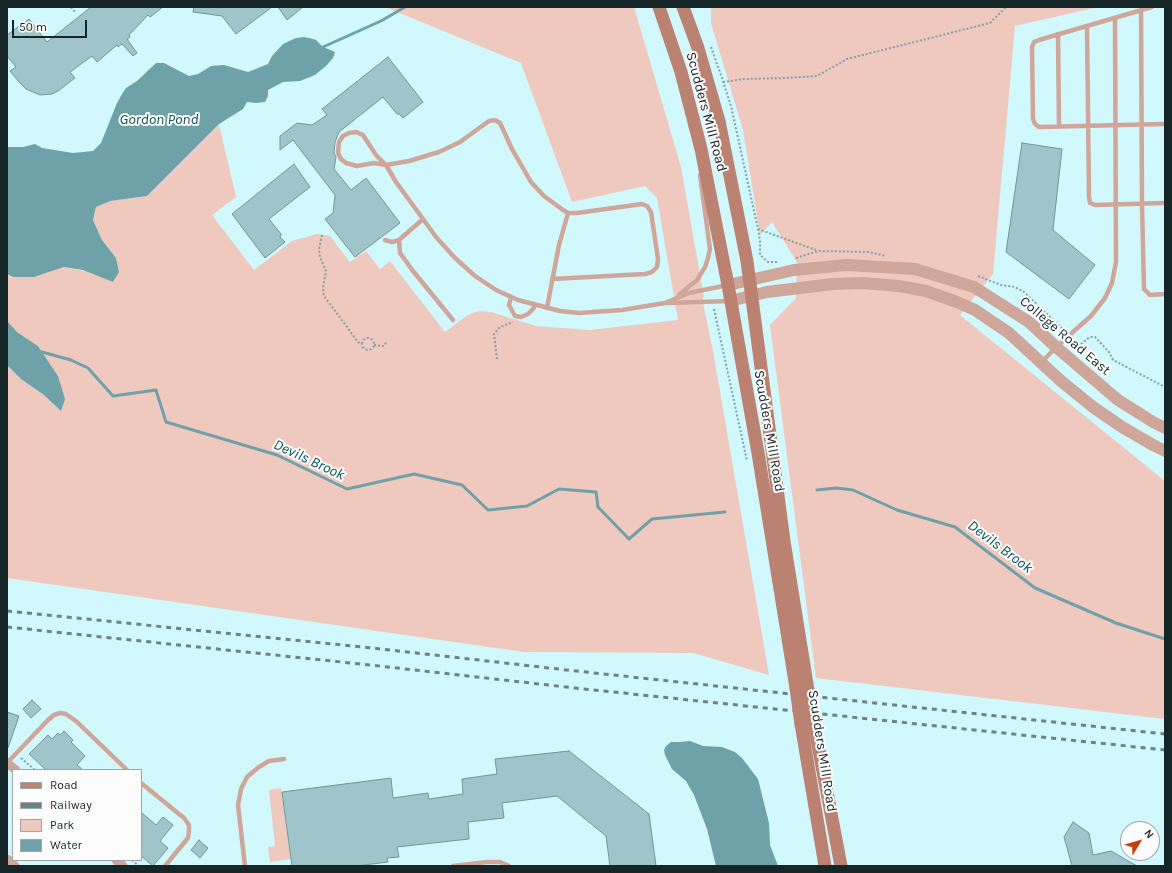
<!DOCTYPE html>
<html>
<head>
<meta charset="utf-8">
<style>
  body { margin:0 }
  #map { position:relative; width:1172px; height:873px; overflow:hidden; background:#d0f8fd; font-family:Karla,sans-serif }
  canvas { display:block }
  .frame { position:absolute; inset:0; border:8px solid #162527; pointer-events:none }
  .legend { position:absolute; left:12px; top:769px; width:130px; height:92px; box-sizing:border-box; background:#fcfcfc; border:1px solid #a0a6a7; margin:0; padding:5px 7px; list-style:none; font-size:12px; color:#162527 }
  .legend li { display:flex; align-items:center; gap:8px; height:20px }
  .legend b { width:20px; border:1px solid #a0a6a7 }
  .north { position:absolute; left:1120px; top:821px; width:40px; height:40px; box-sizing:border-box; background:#fcfcfc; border:1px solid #a0a6a7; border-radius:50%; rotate:52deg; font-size:11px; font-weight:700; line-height:16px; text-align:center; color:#162527 }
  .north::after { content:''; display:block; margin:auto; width:14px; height:18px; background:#c53d0f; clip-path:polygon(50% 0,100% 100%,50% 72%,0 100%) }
  .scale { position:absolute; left:12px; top:20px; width:75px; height:18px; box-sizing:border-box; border:2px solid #162527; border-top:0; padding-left:5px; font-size:12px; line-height:14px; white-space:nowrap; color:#162527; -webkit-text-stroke:3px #fcfcfc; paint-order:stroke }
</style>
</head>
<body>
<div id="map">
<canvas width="1172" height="873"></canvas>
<div class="frame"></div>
<ul class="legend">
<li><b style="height:5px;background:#bc8271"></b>Road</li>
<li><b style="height:5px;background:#698386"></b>Railway</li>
<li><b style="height:11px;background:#f0c9be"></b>Park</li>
<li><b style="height:11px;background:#6fa1a8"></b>Water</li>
</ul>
<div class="north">N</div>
<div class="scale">50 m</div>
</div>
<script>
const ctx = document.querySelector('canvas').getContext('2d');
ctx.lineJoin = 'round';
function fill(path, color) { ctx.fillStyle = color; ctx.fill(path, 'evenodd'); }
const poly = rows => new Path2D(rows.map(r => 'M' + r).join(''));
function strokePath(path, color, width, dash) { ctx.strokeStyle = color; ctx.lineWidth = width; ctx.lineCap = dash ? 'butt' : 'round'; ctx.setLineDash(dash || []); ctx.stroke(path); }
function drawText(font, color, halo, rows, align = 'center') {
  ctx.font = font + ' Karla,sans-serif'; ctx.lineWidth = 4; ctx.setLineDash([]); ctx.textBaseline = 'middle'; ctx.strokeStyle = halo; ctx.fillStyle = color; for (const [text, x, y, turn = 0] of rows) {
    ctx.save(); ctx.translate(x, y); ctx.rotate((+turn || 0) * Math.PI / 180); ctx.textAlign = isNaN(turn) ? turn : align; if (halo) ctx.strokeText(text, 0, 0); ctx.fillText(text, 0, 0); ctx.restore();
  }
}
const green = poly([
  [385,7,634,7,681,167,704,297,703,298,704,308,713,351,769,675,693,653,524,652,7,578,7,365,21,379,44,395,61,411,58,376,38,346,17,332,7,321,7,274,13,277,34,277,64,267,90,272,119,272,116,258,102,240,93,220,96,207,109,201,147,196,219,124,236,197,212,215,254,270,292,241,317,234,330,236,350,262,366,251,380,269,390,261,445,332,465,317,472,313,480,311,491,312,536,326,590,330,678,320,657,198,645,186,572,202,521,63],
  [711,7,1098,7,1015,26,993,274,960,315,1165,481,1165,719,816,678,770,325,796,298,797,262,772,222,760,235,743,130,711,23],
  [281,788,291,859,270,862,268,847,275,846,269,790]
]);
const water = poly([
  [304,37,309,38,316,40,323,47,335,52,333,58,327,65,315,75,300,81,283,82,268,90,268,96,265,102,256,103,247,102,243,109,219,124,147,196,110,201,96,207,93,220,102,240,116,258,119,272,113,282,83,270,64,267,34,277,13,277,7,274,7,147,23,147,35,144,42,148,73,153,93,151,101,143,117,103,122,94,126,88,137,81,156,63,164,63,189,76,198,74,211,66,224,65,248,72,268,64,272,56,283,44,296,38],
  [7,321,17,332,38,346,58,376,65,399,61,411,44,395,21,379,7,365],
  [690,741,703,746,722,747,735,752,742,758,758,779,769,823,770,845,778,866,716,866,707,829,694,795,686,781,672,769,665,755,664,750,666,746,671,742,680,742]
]);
const stream = poly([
  [323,47,381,21,405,7],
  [42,352,71,360,88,368,113,396,156,390,166,422,277,455,347,489,414,474,462,485,488,510,527,506,559,489,596,492,598,507,629,539,652,519,725,512],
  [817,490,836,488,853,490,897,510,955,527,1035,588,1116,623,1165,639]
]);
const building = poly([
  [91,7,163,7,150,17,148,15,129,35,130,37,127,39,137,53,133,56,122,44,118,47,117,45,97,62,92,56,70,72,75,78,58,91,52,94,40,95,26,89,20,83,10,71,16,67,7,56,7,35,29,19,47,42,91,7],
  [194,7,272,7,236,34,222,16,193,12,194,7],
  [278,7,303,7,287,20,278,7],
  [388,57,423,102,403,118,399,114,397,114,383,97,339,132,335,142,334,153,336,157,334,169,351,190,366,178,400,223,355,257,325,219,333,213,335,195,293,140,280,150,280,136,297,123,312,125,327,115,322,109,388,57],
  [1022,143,1062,149,1053,230,1095,265,1069,299,1006,252,1022,143],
  [294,164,310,187,269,219,281,234,280,237,285,242,265,258,232,214,294,164],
  [32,700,41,709,31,718,23,709,32,700],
  [7,712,19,716,8,748,7,748,7,712],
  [64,731,73,740,71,742,85,756,77,765,83,770,46,770,29,754,48,735,52,739,58,733,60,735,64,731],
  [569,751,649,814,656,866,610,866,606,836,557,796,502,803,504,818,468,822,469,839,397,847,399,857,387,858,388,862,356,866,292,866,282,792,391,778,393,798,428,793,429,799,463,794,462,779,497,774,495,759,569,751],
  [141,812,156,825,163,817,173,825,160,841,168,848,153,866,141,856,141,812],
  [1073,822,1089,833,1093,855,1111,851,1137,866,1072,866,1064,837,1073,822],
  [199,840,208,848,200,858,191,850,199,840]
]);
const path = poly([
  [71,7,75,12],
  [711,47,722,78,731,106,758,229,760,241,760,255,768,262,778,262],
  [723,82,745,79,786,78,817,76,847,59,990,23,1006,7],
  [758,229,816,250],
  [322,235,319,249,320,257,326,271,323,288,324,296,358,342,362,344],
  [796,258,818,251,869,252,886,256],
  [978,276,1001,285,1015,287,1024,292,1065,331],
  [714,309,747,461],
  '362 344a6 6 0 1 1 12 0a6 6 0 1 1-12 0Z',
  [1074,340,1081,344,1090,337,1095,337,1109,352,1113,360,1165,387],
  [374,345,383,346,385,345,386,342],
  [497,359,494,334,500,327,513,322],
  [21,758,35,770],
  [132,860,139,866]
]);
const service = poly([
  [1152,7,1039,40,1034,42,1032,47,1033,119,1035,124,1039,127,1165,124],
  [1141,10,1142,204,1144,289,1150,295,1165,294],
  [1087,26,1089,197,1090,203,1095,205,1165,203],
  [1058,34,1059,126],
  [356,132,363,135,376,155,386,165,374,163,357,166,346,163,341,159,338,153,339,142,343,136,349,133,356,132],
  [423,219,399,240,400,253,413,271,453,320],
  [385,240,392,242,399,240],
  [552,279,645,274,652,272,657,267,658,259,651,212,647,206,642,204,577,213,568,213,563,210,544,196,531,182,512,149,500,123,495,120,489,121,460,142,439,152,409,161,386,165,396,182,423,219,436,237,455,258,475,276,496,290,518,300,560,311,579,313,622,310,665,303,689,293,728,285],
  [679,295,697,280,705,267,708,258,710,249,700,175],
  [511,297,509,305,515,316,521,317,528,314,533,309,535,305],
  [667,303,729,301],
  [547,308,559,245,568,213],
  [1042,362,1056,347,1091,316,1105,298,1112,283,1116,262,1115,18],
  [7,763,48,720,54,715,60,713,66,714,76,721,127,770],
  [141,783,184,818,189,825,189,831,188,838,165,866],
  [245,866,238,805,241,789,247,777,259,767,269,761,284,759],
  [453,866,487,862,500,862,509,866]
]);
const minor = poly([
  [7,763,16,770],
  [7,859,15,866],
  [116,860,123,866]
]);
const tertiary = poly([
  [728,285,794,270,846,265,915,269,974,287,1029,322,1056,347,1118,400,1153,422,1165,428],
  [730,301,767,292,833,284,863,283,899,286,926,291,957,302,975,310,1009,333,1061,381,1093,407,1122,427,1153,445,1165,451]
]);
const secondary = poly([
  [659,7,681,72,701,149,728,285,758,453,796,688],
  [683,7,698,48,719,121,747,261,784,541,808,690],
  [801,724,825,866],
  [814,724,841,866]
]);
const rail = poly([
  [7,611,372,648,576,671,1165,734],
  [7,627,370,665,575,688,1165,750]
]);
const secondaryBridge = poly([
  [796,688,801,724],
  [808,690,814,724]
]);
const streetNames = [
  ["Scudders Mill Road",706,112,75],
  ["College Road East",1065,336,40],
  ["Scudders Mill Road",769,431,80],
  ["Scudders Mill Road",822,751,81]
];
const waterNames = [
  ["Gordon Pond",159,120],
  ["Devils Brook",309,460,25],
  ["Devils Brook",1000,547,37]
];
fill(green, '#f0c9be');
fill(water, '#6fa1a8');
strokePath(stream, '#6fa1a8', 3);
fill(building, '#9fc5cb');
strokePath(building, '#70959a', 1);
strokePath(path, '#83a1a5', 2, [2, 2]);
strokePath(service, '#cfa69a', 4.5);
strokePath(minor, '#cfa69a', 9);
strokePath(tertiary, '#cfa69a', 12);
strokePath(secondary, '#bc8271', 13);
strokePath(rail, '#698386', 3, [5, 5]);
strokePath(secondaryBridge, '#bc8271', 13);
drawText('14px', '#162527', '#fcfcfc', streetNames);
drawText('italic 15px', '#08545c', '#fcfcfc', waterNames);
</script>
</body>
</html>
